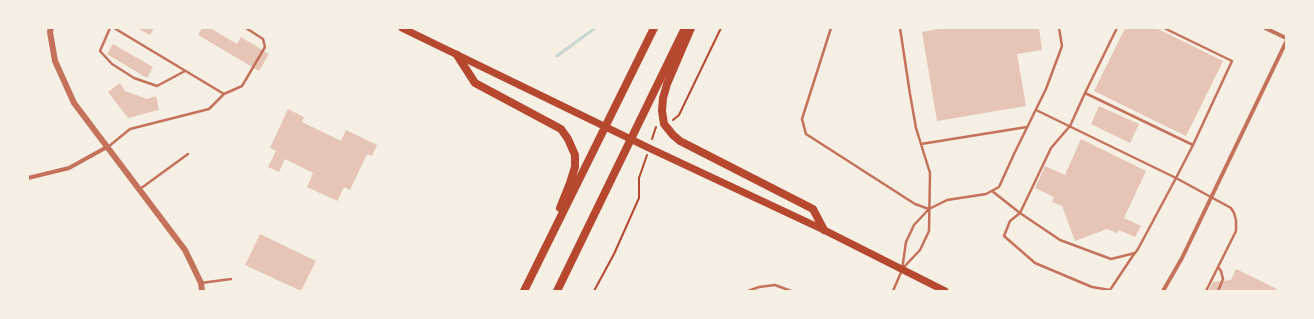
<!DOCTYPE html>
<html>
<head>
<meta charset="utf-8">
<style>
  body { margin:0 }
  #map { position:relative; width:1314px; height:319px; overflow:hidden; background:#f6efe4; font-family:"Space Grotesk",sans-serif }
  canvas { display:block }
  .frame { position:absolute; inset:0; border:29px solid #f6efe4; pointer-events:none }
</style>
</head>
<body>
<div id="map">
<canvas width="1314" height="319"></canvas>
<div class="frame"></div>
</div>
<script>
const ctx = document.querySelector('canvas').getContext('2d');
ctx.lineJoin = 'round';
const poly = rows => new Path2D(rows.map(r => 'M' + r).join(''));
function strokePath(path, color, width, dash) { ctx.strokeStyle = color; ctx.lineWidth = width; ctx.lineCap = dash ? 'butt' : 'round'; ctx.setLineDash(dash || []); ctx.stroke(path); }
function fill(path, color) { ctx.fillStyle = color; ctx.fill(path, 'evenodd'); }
const stream = poly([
  [557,56,595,28]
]);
const building = poly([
  [137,28,154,28,150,35],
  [202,28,210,28,237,44,241,37,269,54,259,71,198,35],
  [944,28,1039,28,1042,50,1017,54,1026,106,937,121,922,32],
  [1125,28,1156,28,1223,61,1186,136,1094,91],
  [113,44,153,67,147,78,107,54],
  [120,83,125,91,147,99,156,96,159,110,128,118,108,92],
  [1099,106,1139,124,1130,143,1091,124],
  [288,109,304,117,302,122,341,141,346,130,377,145,372,156,367,154,350,190,344,187,337,201,307,187,313,173,285,159,279,172,268,167,276,151,270,148],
  [1081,139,1146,171,1124,218,1141,226,1135,237,1119,230,1117,233,1107,229,1075,241,1062,206,1052,202,1054,197,1035,188,1045,166,1065,175],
  [260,234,316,261,301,291,245,265],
  [1236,269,1277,289,1276,291,1208,291,1213,282,1231,280]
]);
const path = poly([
  [673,120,679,115,721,28],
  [652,139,656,127],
  [594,291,614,254,639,198,639,178,647,155]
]);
const service = poly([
  [110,28,100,51,112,64,134,78,157,86,185,71],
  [114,28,224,94],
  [831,28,802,119,806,134,915,204,929,209],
  [900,28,910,94,916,128,930,173,929,231,920,250,903,268],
  [1164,28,1232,61,1193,145],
  [1085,93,1117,28],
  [1036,110,1176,178,1231,208,1234,213,1236,220,1236,231,1206,291],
  [921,144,1027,127],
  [108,147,130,129,209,109,224,94,242,86,265,47,263,39,246,28],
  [140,189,188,154],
  [992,191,1020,213,1010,221,1004,236,1035,263,1092,287,1110,290,1132,257,1138,249,1176,178,1193,145,1085,93,1070,126,1051,148,1020,213,1060,240,1111,259,1135,253],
  [201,283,231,279],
  [748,291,759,287,775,285,791,291],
  [893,291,902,270,906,242,914,225,929,209,947,200,986,194,999,187,1014,154,1046,89,1062,46,1059,28],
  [1218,291,1223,279,1221,271,1218,267]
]);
const minor = poly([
  [1265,28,1286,38],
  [28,178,69,168,107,147],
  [1163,291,1182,258,1286,42]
]);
const tertiary = poly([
  [51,28,50,32,55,61,74,103,185,250,201,283,202,291]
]);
const secondary = poly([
  [402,28,649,148,824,230,945,291]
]);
const trunk = poly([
  [691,28,667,84,663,98,662,111,664,124,673,135,680,141,813,209,824,230],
  [457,55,475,83,561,129,568,139,575,155,575,167,570,183,560,208],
  [524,291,654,28],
  [557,291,685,28]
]);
strokePath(stream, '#c9d6d2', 3);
fill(building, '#e6c5b7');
strokePath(path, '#b5482f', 2);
strokePath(service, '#c5725c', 2.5);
strokePath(minor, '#c5725c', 4);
strokePath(tertiary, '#c5725c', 6);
strokePath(secondary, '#b5482f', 7);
strokePath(trunk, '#b5482f', 8);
</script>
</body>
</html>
